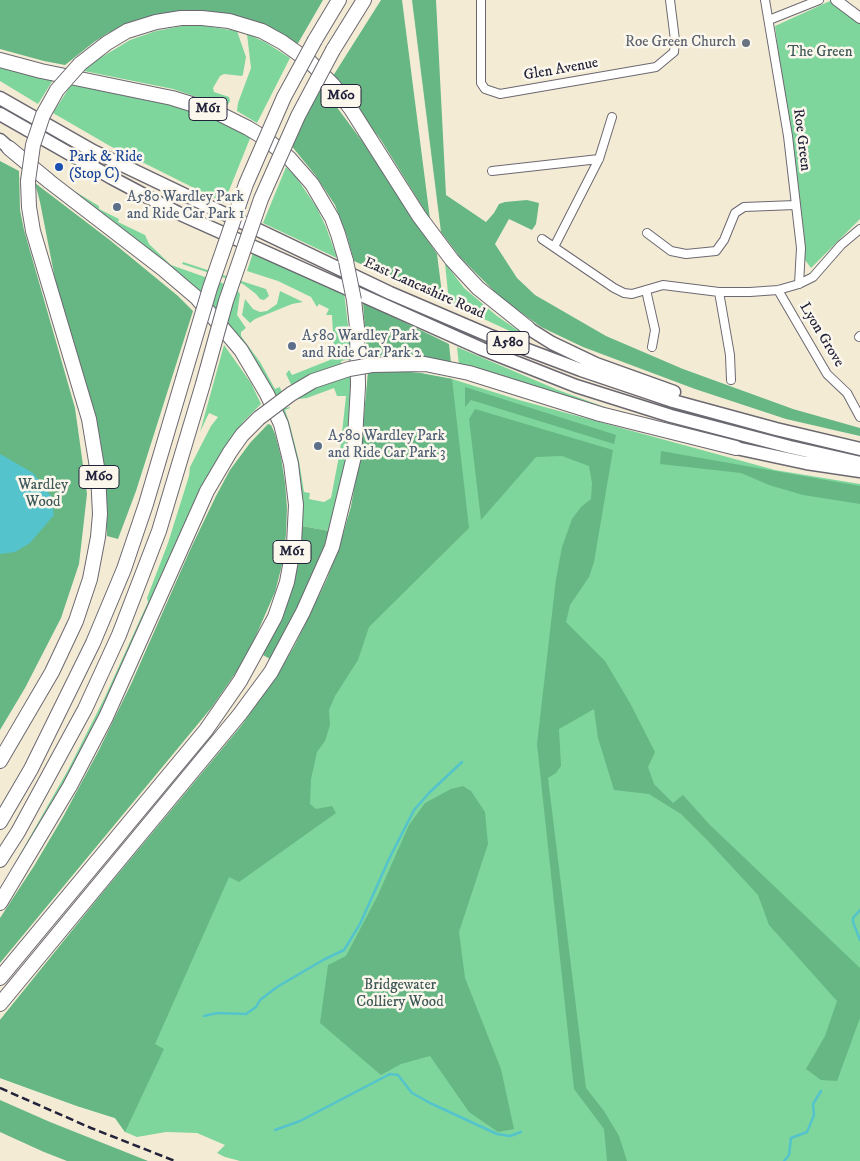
<!DOCTYPE html>
<html>
<head>
<meta charset="utf-8">
<style>
  body { margin:0 }
  canvas { display:block; background:#f4ebd5 }
</style>
</head>
<body>
<canvas width="860" height="1161"></canvas>
<script>
const ctx = document.querySelector('canvas').getContext('2d');
ctx.lineJoin = 'round';
function fill(path, color) { ctx.fillStyle = color; ctx.fill(path, 'evenodd'); }
const poly = rows => new Path2D(rows.map(r => 'M' + r).join(''));
function strokePath(path, color, width, dash) { ctx.strokeStyle = color; ctx.lineWidth = width; ctx.lineCap = dash ? 'butt' : 'round'; ctx.setLineDash(dash || []); ctx.stroke(path); }
function drawText(font, color, halo, rows, align = 'center') {
  ctx.font = font + ' "IM FELL DW Pica",serif'; ctx.lineWidth = 5; ctx.setLineDash([]); ctx.textBaseline = 'middle'; ctx.strokeStyle = halo; ctx.fillStyle = color; for (const [text, x, y, turn = 0] of rows) {
    ctx.save(); ctx.translate(x, y); ctx.rotate((+turn || 0) * Math.PI / 180); ctx.textAlign = isNaN(turn) ? turn : align; if (halo) ctx.strokeText(text, 0, 0); ctx.fillText(text, 0, 0); ctx.restore();
  }
}
const green = poly([
  [830,1,860,23,860,219,811,268,805,260,775,26],
  [182,26,205,26,237,31,246,57,243,74,242,76,224,74,220,76,213,88,214,92,229,97,230,101,226,107,173,89,84,71,97,60,130,40,156,31],
  [247,34,265,42,290,58,257,123,237,111,238,103,251,68],
  [0,66,22,72,53,80,38,104,0,81],
  [71,85,159,101,221,121,251,136,224,203,110,146,53,113],
  [286,167,296,177,317,208,326,227,337,258,263,223],
  [71,189,99,206,99,209,119,219,118,222,145,235,149,244,171,265,236,288,240,294,237,315,246,328,241,332,241,336,260,362,275,389,280,387,286,408,290,407,290,408,285,410,290,425,299,461,304,492,310,493,309,499,324,502,331,498,340,451,346,396,337,396,334,388,307,398,298,399,286,374,289,370,292,375,330,360,328,354,334,353,332,315,326,315,329,309,319,304,317,307,311,297,278,281,247,271,254,250,344,292,352,359,341,361,343,378,352,376,349,435,343,475,329,531,302,526,302,509,272,391,264,374,234,331,189,286],
  [183,262,266,289,269,296,264,300,260,299,256,294,243,284,182,264],
  [445,263,464,288,497,316,526,336,525,338,449,303],
  [280,291,303,302,292,304,255,319,250,323,242,315,245,299,253,309,260,312,267,311,277,304],
  [224,345,251,383,261,404,243,422,225,448,103,711,71,773,9,880,15,863,68,770,104,699,148,602,147,598,168,543,189,476,190,467,211,426,218,417,209,413,200,432],
  [457,347,558,390,640,420,459,365],
  [368,373,420,373,452,379,519,400,775,470,860,484,860,1161,240,1161,225,1157,217,1153,225,1145,197,1133,166,1132,137,1137,125,1132,115,1118,77,1106,0,1078,0,1020,100,896,242,725,275,679,303,631,327,579,340,545,351,507,361,451]
]);
const forest = poly([
  [0,0,323,0,297,45,272,29,256,22,239,17,130,24,108,33,94,42,65,65,44,61,0,49],
  [381,0,402,0,430,219,381,140,333,76],
  [412,0,436,0,446,195,486,222,494,213,499,204,505,202,527,200,539,203,536,224,532,230,509,219,495,244,517,278,535,295,606,336,683,369,793,409,860,428,860,436,786,419,695,389,583,347,541,327,500,297,460,257,441,232],
  [321,86,371,153,437,254,443,301,354,261,347,236,335,205,316,176,290,144],
  [0,161,19,171,20,210,24,230,75,408,87,494,79,564,61,618,25,688,0,730],
  [35,183,111,241,178,296,193,311,136,491,118,539,107,536,105,476,100,438,81,366,58,294,40,202],
  [363,302,449,344,451,363,409,357,367,357],
  [391,370,420,373,452,379,469,528,369,627,358,660,335,696,329,710,330,725,325,741,317,752,311,779,310,804,316,809,332,806,336,813,239,882,229,877,155,1044,164,1049,125,1132,115,1118,77,1106,0,1078,0,1020,100,896,242,725,275,679,294,647,327,579,340,545,351,507,361,451,368,373],
  [465,387,616,435,614,444,471,400,465,407],
  [475,409,613,450,594,562,589,577,570,605,566,622,605,661,630,703,655,752,648,767,654,784,673,803,683,795,709,824,860,968,860,1018,837,1081,821,1080,806,1069,825,1036,837,1001,769,925,758,895,708,841,681,814,649,794,614,790,598,738,594,709,559,729,561,766,556,773,548,778,586,1088,604,1111,619,1136,627,1161,607,1161,604,1129,574,1089,537,744,556,579,562,547,572,519,581,507,591,499,592,483,589,466,562,456,536,457,481,520,469,419],
  [268,424,271,425,275,434,281,457,285,483,287,508,286,534,283,561,275,592,251,647,239,668,212,707,0,963,0,918,34,866,63,817,99,750,132,682,191,548,216,496,230,470,250,443],
  [661,451,860,486,860,504,803,495,769,485,741,473,660,464],
  [302,526,329,531,317,568,293,620,270,659,263,655,280,619,300,545],
  [463,786,471,791,485,812,488,844,459,932,465,978,501,1069,514,1129,498,1132,469,1112,430,1056,401,1064,381,1075,320,1023,328,965,346,956,378,895,409,825,425,803,451,789],
  [0,1100,50,1122,148,1161,67,1161,44,1152,0,1132]
]);
const water = poly([
  [0,454,33,473,51,496,54,515,30,543,15,552,0,554]
]);
const stream = poly([
  [860,910,853,918,853,922,860,940],
  [204,1016,217,1013,246,1014,256,1007,260,1000,277,987,323,960,344,950,360,924,389,859,414,810,429,793,462,762],
  [275,1130,300,1121,390,1074,398,1075,412,1093,430,1103,497,1134,510,1136,521,1132],
  [784,1161,789,1155,791,1138,807,1132,814,1115,813,1104,821,1091]
]);
const minor = poly([
  [481,0,481,83,485,89,500,94,656,67,674,52,675,40,670,0],
  [765,0,788,136,801,248,799,284],
  [769,20,819,0],
  [492,171,599,159],
  [647,233,671,251,686,254,716,251,724,240,735,213,744,207,795,205],
  [542,239,614,288,624,293,632,294,663,285,719,292,750,292,778,290,799,284,813,277,841,245,860,229],
  [554,247,599,159,612,117],
  [646,290,655,330,652,347],
  [778,290,827,374,847,393,860,417],
  [719,292,730,355,731,380],
  [859,337,860,336]
]);
const tertiary = poly([
  [836,0,860,18]
]);
const trunk = poly([
  [0,98,93,151,390,293,488,335,581,370,673,401,776,429,860,449],
  [0,114,112,178,178,213,482,349,576,386,671,416,790,447,860,463],
  [0,140,9,148],
  [528,328,552,343,596,364,674,392],
  [736,448,806,463,860,471]
]);
const motorway = poly([
  [315,40,339,0],
  [333,50,364,0],
  [0,60,41,71,172,98,214,111,248,128,266,139,290,159,312,184,332,218,338,234,346,261],
  [80,64,107,43,127,31,156,22,181,18,202,18,229,21,262,31,282,42,310,62,333,85,351,109,419,216,452,260,478,288,528,328],
  [372,365,425,364,469,373,600,414,736,448],
  [0,761,52,672,76,621,90,579,98,537,100,514,98,473,89,419,33,231,29,207,28,181],
  [0,822,31,769,93,643,124,569,146,504,183,379],
  [0,860,18,832,85,709,119,635,159,531,203,384],
  [0,903,70,786,106,717,207,491,230,452,242,435,259,418],
  [0,978,206,730,240,681,275,617,287,582,294,544,296,505,291,464,281,424,267,394,241,350,197,298,163,269,50,182,9,148],
  [0,1004,240,714,271,672,303,612,332,547,354,456,358,386,357,327,354,300]
]);
const rail = poly([
  [0,1088,91,1128,175,1161]
]);
const motorwayBridge = poly([
  [28,181,33,145,43,115,57,90,80,64],
  [346,261,354,300],
  [183,379,210,288,246,184,284,97,315,40],
  [203,384,226,301,261,199,298,116,333,50],
  [259,418,291,394,313,381,349,369,372,365]
]);
const markers = [
  [746,43,5,"#6b7280"],
  [59,167,5,"#1a4fb4"],
  [117,207,5,"#5c6f8a"],
  [292,346,5,"#5c6f8a"],
  [318,446,5,"#5c6f8a"]
];
const shields = [
  [341,96,40],
  [208,109,38],
  [508,343,42],
  [99,477,40],
  [292,552,38]
];
const shieldNames = [
  ["M60",341,96],
  ["M61",208,109],
  ["A580",508,343],
  ["M60",99,477],
  ["M61",292,552]
];
const worshipNames = [
  ["Roe Green Church",736,43]
];
const parkNames = [
  ["The Green",820,53],
  ["Wardley",43,486],
  ["Wood",43,503],
  ["Bridgewater",400,986],
  ["Colliery Wood",400,1003]
];
const streetNames = [
  ["Glen Avenue",561,70,-10],
  ["Roe Green",801,140,83],
  ["East Lancashire Road",424,289,24],
  ["Lyon Grove",821,335,59]
];
const transitNames = [
  ["Park & Ride",69,158],
  ["(Stop C)",69,175]
];
const serviceNames = [
  ["A580 Wardley Park",127,198],
  ["and Ride Car Park 1",127,215],
  ["A580 Wardley Park",302,337],
  ["and Ride Car Park 2",302,354],
  ["A580 Wardley Park",328,437],
  ["and Ride Car Park 3",328,454]
];
fill(green, '#7ed69c');
fill(forest, '#66b784');
fill(water, '#55c3cb');
strokePath(stream, '#55c3cb', 2.5);
strokePath(minor, '#6c6871', 10);
strokePath(tertiary, '#6c6871', 12);
strokePath(trunk, '#6c6871', 15);
strokePath(motorway, '#6c6871', 16);
strokePath(minor, '#fff', 8);
strokePath(tertiary, '#fff', 10);
strokePath(trunk, '#fff', 12);
strokePath(motorway, '#fff', 14);
strokePath(rail, '#22223b', 2.5, [8, 4]);
strokePath(motorwayBridge, '#6c6871', 16, []);
strokePath(motorwayBridge, '#fff', 14);
for (const [x, y, r, color] of markers) { const dot = new Path2D(); dot.arc(x, y, r, 0, 2 * Math.PI); ctx.fillStyle = color; ctx.fill(dot); strokePath(dot, '#fbf7ec', 2); }
for (const [x, y, w] of shields) { const box = new Path2D(); box.roundRect(x - w / 2, y - 11.5, w, 23, 4); ctx.fillStyle = '#fbf7ec'; ctx.fill(box); strokePath(box, '#22223b', 1); }
drawText('bold 14px', '#22223b', null, shieldNames);
drawText('15px', '#5b616d', '#fbf7ec', worshipNames, 'right');
drawText('15px', '#3e5858', '#fbf7ec', parkNames);
drawText('15px', '#22223b', '#fbf7ec', streetNames);
drawText('15px', '#164399', '#fbf7ec', transitNames, 'left');
drawText('15px', '#4e5e75', '#fbf7ec', serviceNames, 'left');
</script>
</body>
</html>
